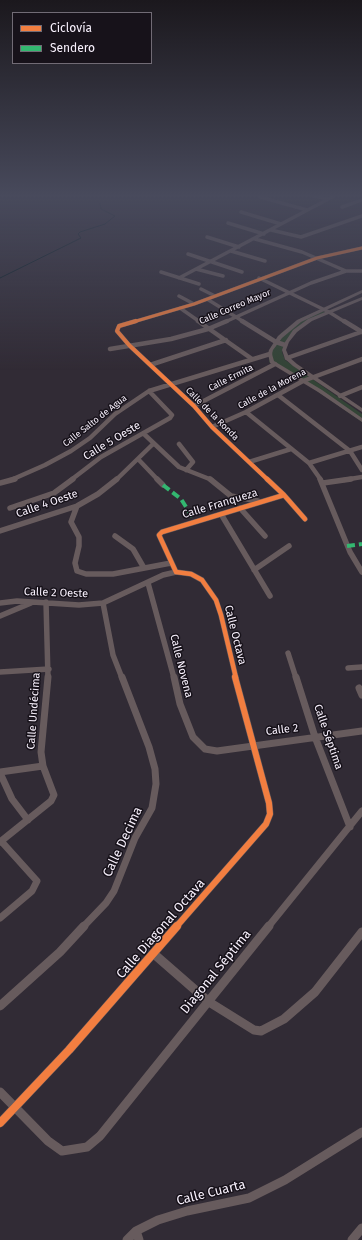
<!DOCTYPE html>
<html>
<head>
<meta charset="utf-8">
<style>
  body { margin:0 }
  #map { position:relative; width:362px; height:1240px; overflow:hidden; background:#312b35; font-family:"Fira Sans",sans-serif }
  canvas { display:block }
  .legend { position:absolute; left:12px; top:12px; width:140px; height:52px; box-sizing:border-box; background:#17121a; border:1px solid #716b75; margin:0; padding:5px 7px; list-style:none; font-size:12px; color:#f8f1fd }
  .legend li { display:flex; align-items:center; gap:8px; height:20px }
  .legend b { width:20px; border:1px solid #716b75 }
</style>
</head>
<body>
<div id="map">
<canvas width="362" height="1240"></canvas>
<ul class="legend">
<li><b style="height:5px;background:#f27e40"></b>Ciclovía</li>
<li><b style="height:5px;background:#33b770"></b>Sendero</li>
</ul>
</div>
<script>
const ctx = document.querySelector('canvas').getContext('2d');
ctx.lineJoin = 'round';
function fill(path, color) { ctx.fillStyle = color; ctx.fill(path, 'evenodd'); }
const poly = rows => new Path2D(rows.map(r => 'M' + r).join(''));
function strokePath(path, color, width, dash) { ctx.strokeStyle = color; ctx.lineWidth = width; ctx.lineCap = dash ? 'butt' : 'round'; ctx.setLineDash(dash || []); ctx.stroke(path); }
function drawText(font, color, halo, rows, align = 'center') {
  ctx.font = font + ' "Fira Sans",sans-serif'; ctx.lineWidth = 3; ctx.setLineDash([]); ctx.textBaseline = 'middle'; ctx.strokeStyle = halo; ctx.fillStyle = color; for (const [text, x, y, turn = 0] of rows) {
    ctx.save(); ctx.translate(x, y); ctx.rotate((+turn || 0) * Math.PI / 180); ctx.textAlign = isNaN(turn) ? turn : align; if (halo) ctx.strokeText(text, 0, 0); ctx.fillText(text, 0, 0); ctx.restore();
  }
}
const green = poly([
  [320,310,327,313,310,320,285,343,282,352,285,360,362,414,362,422,304,382,269,362,270,349,281,333,301,318]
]);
const stream = poly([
  [0,278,81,238,78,234,80,232,105,224,115,216,101,209,100,204]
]);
const minorFar4 = poly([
  [314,196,327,199],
  [260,197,307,210],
  [342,207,362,200],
  [241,212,281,224],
  [228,223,264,234],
  [271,230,301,237,362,216],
  [207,237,239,247],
  [255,239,302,252,346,271],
  [231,251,265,261],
  [188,254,242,272],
  [196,269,223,276],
  [161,272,199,284],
  [179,278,334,196],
  [259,278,329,312,345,322],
  [201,289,215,296],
  [179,296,194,304],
  [207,299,244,322],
  [180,308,200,322],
  [133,322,194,304,317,258,362,248],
  [225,322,311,283,346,271,362,271]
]);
const minorFar3 = poly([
  [136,321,119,326,117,331,129,345,194,406,212,427,268,480],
  [198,321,252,359],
  [242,321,276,342,285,345],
  [344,321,362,332],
  [110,349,171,339,208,329,227,321],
  [287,358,361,332],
  [150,365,226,340],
  [278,395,350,451,362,470],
  [340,396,362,387],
  [194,406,275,364],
  [246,412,309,463,321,480],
  [212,427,246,412,303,381,362,359],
  [144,434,179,467,212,480],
  [179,444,193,462,186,470],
  [138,459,158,480],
  [249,462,291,449],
  [309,463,362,447],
  [11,480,45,465,71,451,90,438,115,414,149,391,270,354],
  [71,480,101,457,170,418,172,415,149,391],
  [116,480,153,444],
  [344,480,362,477]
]);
const minorFar2 = poly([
  [157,479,163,485],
  [210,479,231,496,258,501],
  [267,479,284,495,305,519],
  [320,479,350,552,362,572],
  [0,483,15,479],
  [323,483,351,479],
  [77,506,71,522,79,537,79,546,75,563,77,571,86,574,113,574,171,563],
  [10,508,54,493,73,479],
  [240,508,265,536],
  [221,514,270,596],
  [0,531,77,506,98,494,117,479],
  [115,536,133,549,144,568],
  [254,570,289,546],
  [148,583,174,678],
  [46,602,48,678],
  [0,603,17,601,79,605,103,603,163,575,176,572],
  [103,603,113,655,122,678],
  [0,616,31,603],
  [288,653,296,678],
  [348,668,362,667],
  [0,672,49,669],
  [236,678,221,615,216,600,202,580,191,574,176,572,159,535,162,532,284,495]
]);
const minorFar1 = poly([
  [174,677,180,704,193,737,205,749,217,751,362,731],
  [296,677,315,737,350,827],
  [359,688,362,695],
  [0,772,43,766],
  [0,773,12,799,28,820],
  [0,842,51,801,54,795,43,766,41,752,48,677],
  [0,918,32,891,37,881,1,841],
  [83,927,106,903,114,891,135,838,152,808,156,784,155,769,149,747,122,677],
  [176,927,266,824,270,814,269,803,235,677],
  [268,927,362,811]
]);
const minor = poly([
  [154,954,209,1002,254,1030,261,1031,284,1019,315,992,362,932],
  [0,1006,60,952,84,926],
  [0,1092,48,1141,62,1151,87,1147,100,1136,269,926],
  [0,1123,69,1050,177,926],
  [136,1231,139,1240],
  [127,1240,136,1231,158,1220,187,1211,249,1198,285,1180,362,1132],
  [352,1240,362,1228]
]);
const tertiary = poly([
  [362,290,362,293,301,322,282,338,273,350,272,354,274,361,322,390,362,418,362,422,318,392,270,363,268,354,269,350,278,336,297,320,362,290],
  [362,297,362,300,312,321,297,332,289,342,286,350,289,357,297,364,362,408,362,412,293,366,285,359,282,350,285,342,293,330,308,319,362,297]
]);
const quiet = poly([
  [163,485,181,499,195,521],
  [347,546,362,544]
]);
const cyclewayFar4 = poly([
  [133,322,194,304,317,258,362,248]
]);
const cyclewayFar3 = poly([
  [136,321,119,326,117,331,129,345,194,406,212,427,268,480]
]);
const cyclewayFar2 = poly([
  [267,479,284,495,305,519],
  [236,678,221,615,216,600,202,580,191,574,176,572,159,535,162,532,284,495]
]);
const cyclewayFar1 = poly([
  [176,927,266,824,270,814,269,803,235,677]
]);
const cycleway = poly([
  [0,1123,69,1050,177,926]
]);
const farStreetnames = [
  ["Calle Correo Mayor",235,307,-23],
  ["Calle Ermita",231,378,-27],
  ["Calle de la Morena",272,389,-28],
  ["Calle de la Ronda",212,414,45],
  ["Calle Salto de Agua",95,421,-38]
];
const streetNames = [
  ["Calle 5 Oeste",112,441,-31],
  ["Calle 4 Oeste",47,504,-19],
  ["Calle Franqueza",220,504,-17],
  ["Calle 2 Oeste",56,593,2],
  ["Calle Octava",235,635,76],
  ["Calle Novena",181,666,76],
  ["Calle Undécima",34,711,-86],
  ["Calle 2",282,730,-7],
  ["Calle Séptima",328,737,71]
];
const nearStreetnames = [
  ["Calle Decima",123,842,-65],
  ["Calle Diagonal Octava",161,929,-49],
  ["Diagonal Séptima",216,972,-51],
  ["Calle Cuarta",211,1193,-14]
];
fill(green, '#334436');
strokePath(stream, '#041a22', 1);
strokePath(minorFar4, '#675b5d', 3.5);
strokePath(minorFar3, '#675b5d', 4.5);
strokePath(minorFar2, '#675b5d', 5.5);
strokePath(minorFar1, '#675b5d', 7);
strokePath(minor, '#675b5d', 9);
fill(tertiary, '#675b5d');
strokePath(quiet, '#33b770', 4, [8, 4]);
strokePath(cyclewayFar4, '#f27e40', 3);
strokePath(cyclewayFar3, '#f27e40', 4);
strokePath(cyclewayFar2, '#f27e40', 4.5);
strokePath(cyclewayFar1, '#f27e40', 6);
strokePath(cycleway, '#f27e40', 8);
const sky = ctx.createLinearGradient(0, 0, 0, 370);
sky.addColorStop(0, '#1b181d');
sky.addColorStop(0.53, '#484a5c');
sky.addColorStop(1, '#484a5c00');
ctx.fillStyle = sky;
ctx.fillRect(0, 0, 362, 370);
drawText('9px', '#f8f1fd', '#17121a', farStreetnames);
drawText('11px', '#f8f1fd', '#17121a', streetNames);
drawText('13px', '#f8f1fd', '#17121a', nearStreetnames);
</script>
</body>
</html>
